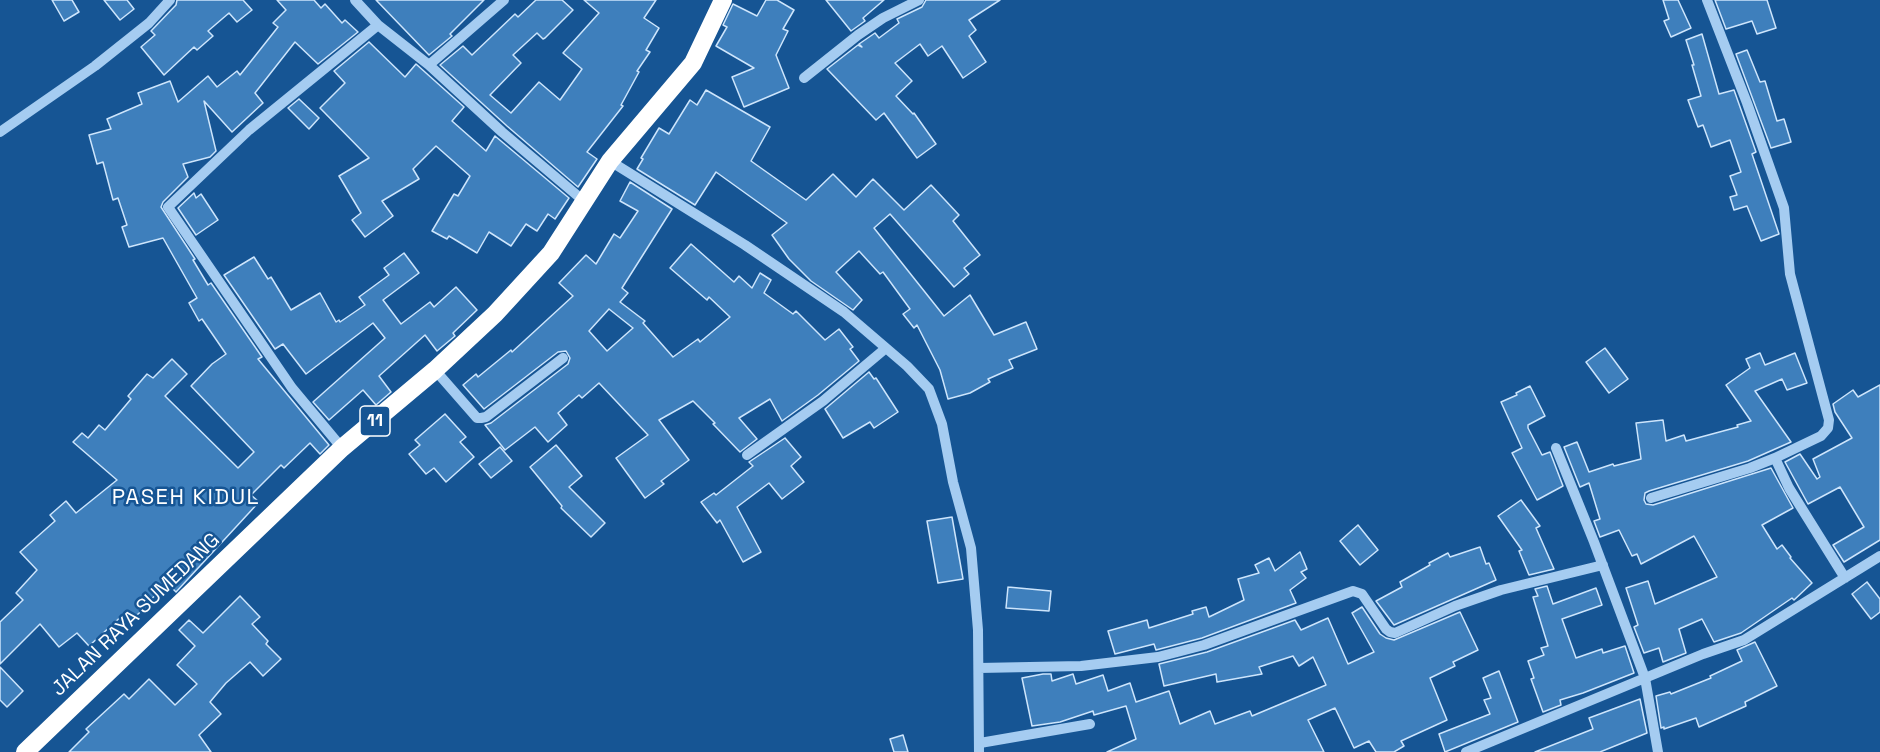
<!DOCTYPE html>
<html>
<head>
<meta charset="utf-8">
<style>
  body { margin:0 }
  canvas { display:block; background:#165594 }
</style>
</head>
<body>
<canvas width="1880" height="752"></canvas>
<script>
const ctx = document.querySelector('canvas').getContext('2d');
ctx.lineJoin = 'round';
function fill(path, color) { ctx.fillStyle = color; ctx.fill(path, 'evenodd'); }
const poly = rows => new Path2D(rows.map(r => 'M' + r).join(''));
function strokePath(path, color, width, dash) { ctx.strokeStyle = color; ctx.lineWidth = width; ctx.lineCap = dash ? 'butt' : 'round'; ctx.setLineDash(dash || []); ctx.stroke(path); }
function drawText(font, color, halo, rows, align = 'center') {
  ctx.font = font + ' "Space Grotesk",sans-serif'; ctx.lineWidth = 5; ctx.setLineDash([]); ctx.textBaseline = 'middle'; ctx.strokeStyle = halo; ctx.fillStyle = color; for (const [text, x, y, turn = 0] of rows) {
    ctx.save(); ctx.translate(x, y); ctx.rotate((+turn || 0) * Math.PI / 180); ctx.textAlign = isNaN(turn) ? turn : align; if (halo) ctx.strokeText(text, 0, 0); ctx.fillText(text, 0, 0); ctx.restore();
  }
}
const building = poly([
  [52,0,72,0,79,12,64,21,52,0],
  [104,0,127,0,134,9,120,20,104,0],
  [177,0,243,0,252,10,237,22,229,13,208,31,213,36,197,50,194,47,164,75,141,47,155,35,151,31,176,5,177,0],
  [277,0,314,0,321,8,325,4,342,23,345,20,358,32,318,64,295,42,255,93,263,103,232,132,204,101,216,151,210,157,183,164,188,177,163,202,161,207,195,259,193,260,208,285,211,283,262,357,258,359,329,445,320,454,310,443,284,468,281,465,251,495,259,502,176,592,168,584,149,601,151,603,131,620,125,613,89,646,77,633,59,647,40,624,0,664,0,622,23,600,16,593,37,570,20,552,55,521,50,515,66,501,76,513,117,480,73,442,82,433,88,438,99,425,105,430,131,399,128,396,147,374,153,378,172,359,187,374,165,396,238,468,254,452,191,386,212,364,226,354,202,319,199,321,189,303,197,298,163,238,129,247,122,227,127,225,118,198,113,200,103,162,97,164,89,135,111,129,107,119,142,104,138,93,170,81,178,102,208,76,217,87,237,71,240,75,278,27,273,23,286,10,277,0],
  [376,0,484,0,450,34,452,36,429,55,376,0],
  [536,0,562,0,573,10,545,38,543,39,537,33,513,55,521,63,490,95,511,113,539,82,560,100,582,69,563,53,599,13,584,0,656,0,644,18,659,28,646,50,650,52,637,71,639,72,621,105,623,106,587,152,597,159,578,187,507,126,440,65,463,46,472,55,515,14,518,17,536,0],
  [766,0,777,0,794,10,783,29,788,31,776,55,789,88,744,107,732,77,754,68,716,46,727,27,723,25,733,4,757,16,766,0],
  [826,0,884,0,863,18,865,21,851,31,826,0],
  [926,0,1000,0,969,20,976,30,969,36,986,62,963,78,942,46,928,56,920,44,895,63,912,81,896,96,913,114,914,113,936,144,917,158,884,113,876,120,827,69,858,45,862,47,859,44,875,33,879,38,899,23,897,19,922,7,926,0],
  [1663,0,1678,0,1691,28,1671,37,1664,21,1669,19,1663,0],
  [1715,0,1767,0,1776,28,1757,34,1752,21,1726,29,1715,0],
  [1702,34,1719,94,1734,90,1756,152,1752,154,1779,234,1761,241,1747,206,1734,210,1730,197,1737,195,1730,176,1741,172,1730,140,1711,147,1703,125,1698,127,1688,100,1701,96,1692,65,1694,65,1686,40,1702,34],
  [369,42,405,77,416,64,464,107,452,121,486,151,495,136,569,198,555,219,548,214,537,231,526,224,511,246,489,232,477,253,449,236,447,239,432,231,454,194,458,196,470,176,436,146,413,169,419,179,382,201,393,216,365,237,352,220,361,213,339,176,369,158,320,108,345,83,334,71,369,42],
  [1747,50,1760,82,1765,81,1777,121,1784,119,1791,142,1771,148,1736,54,1747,50],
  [706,90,770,127,751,161,806,200,833,174,856,197,873,179,904,210,931,185,959,215,953,221,980,255,964,268,969,274,954,287,890,214,874,228,944,316,970,295,994,335,1026,322,1037,349,1009,360,1013,368,988,379,990,382,970,393,948,399,940,370,917,325,914,328,903,314,910,309,883,272,880,274,859,251,836,272,862,300,853,310,811,281,789,259,772,235,787,223,716,172,695,205,637,169,643,159,641,158,659,128,669,134,690,100,697,105,706,90],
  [299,99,319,118,309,129,288,108,299,99],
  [630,182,672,209,622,288,628,293,620,302,645,321,643,323,673,357,698,339,700,342,730,317,709,297,707,300,670,268,691,244,734,282,739,276,752,288,760,273,771,280,764,293,793,314,796,311,825,340,839,329,853,347,850,349,859,361,818,395,782,421,770,399,739,418,757,439,740,452,713,424,715,423,693,401,659,420,689,460,661,481,664,484,645,498,616,458,648,435,599,383,582,398,579,395,558,413,567,425,548,442,535,427,505,450,485,425,491,423,568,364,570,358,566,351,558,352,484,409,463,385,476,374,478,377,511,350,512,352,573,296,559,283,586,255,596,264,614,234,620,238,638,211,620,201,630,182],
  [609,309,633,328,607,351,589,331,609,309],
  [194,193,196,198,201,194,218,220,196,235,178,208,194,193],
  [404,253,419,273,383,300,401,324,430,302,434,307,456,287,477,310,453,333,455,336,437,351,425,335,379,376,391,392,376,405,363,390,329,420,313,402,385,338,373,323,306,374,283,344,275,349,224,275,254,257,268,279,271,277,291,310,320,293,336,322,339,320,340,322,365,305,359,297,389,275,384,268,404,253],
  [1605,348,1628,379,1609,393,1586,362,1605,348],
  [1760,353,1765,365,1795,353,1807,383,1787,390,1782,379,1755,391,1791,442,1748,461,1649,491,1645,493,1644,500,1646,504,1653,505,1771,468,1793,508,1762,525,1777,549,1782,545,1791,557,1790,558,1812,583,1794,600,1792,598,1741,633,1714,642,1702,619,1679,629,1686,653,1663,662,1659,648,1644,653,1634,627,1638,625,1626,588,1648,581,1655,604,1717,577,1694,536,1641,564,1637,554,1632,556,1619,530,1600,537,1594,521,1600,519,1589,483,1580,487,1564,447,1577,442,1589,472,1613,464,1614,466,1641,459,1636,423,1663,420,1666,441,1684,435,1686,441,1738,427,1737,425,1751,421,1726,385,1750,368,1746,359,1760,353],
  [869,372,874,379,876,378,898,412,874,428,870,422,843,438,825,409,869,372],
  [1880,385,1880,540,1844,562,1833,545,1864,527,1840,487,1808,504,1785,462,1800,454,1817,479,1820,477,1813,459,1852,438,1835,412,1833,404,1853,390,1858,397,1880,385],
  [1530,386,1545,416,1528,425,1528,428,1542,455,1550,452,1563,486,1537,500,1512,453,1522,448,1501,402,1517,395,1516,393,1530,386],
  [445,414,466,437,460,442,474,457,446,482,434,468,426,474,409,454,420,445,415,440,445,414],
  [785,438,801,457,791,466,804,482,782,499,769,483,737,507,761,552,743,562,720,520,717,523,701,502,714,493,716,495,753,466,749,462,785,438],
  [556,445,582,476,569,487,605,523,591,537,561,508,562,506,530,467,556,445],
  [500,447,512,461,491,478,479,464,500,447],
  [1521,500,1540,526,1536,528,1554,569,1529,575,1519,551,1522,550,1498,516,1521,500],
  [952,517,963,579,938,583,927,521,952,517],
  [1358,525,1378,550,1360,565,1340,541,1358,525],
  [1480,547,1486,564,1489,563,1496,580,1394,625,1376,601,1402,587,1400,582,1430,565,1429,563,1448,553,1450,557,1480,547],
  [1300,552,1307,569,1301,572,1306,578,1290,590,1296,603,1202,638,1156,650,1154,644,1115,654,1108,631,1147,620,1149,628,1193,614,1192,611,1206,607,1209,617,1244,600,1238,579,1259,573,1255,565,1269,558,1275,571,1300,552],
  [1867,582,1880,599,1880,612,1871,619,1852,594,1867,582],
  [1547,586,1553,604,1596,588,1602,605,1562,619,1576,658,1602,649,1603,653,1625,646,1634,673,1583,693,1560,700,1561,705,1543,712,1531,679,1534,678,1528,661,1544,655,1541,648,1548,646,1533,597,1538,596,1535,589,1547,586],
  [1008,587,1051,591,1049,611,1006,608,1008,587],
  [240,596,260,617,252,624,268,641,266,644,281,659,263,676,250,662,226,683,210,702,221,714,199,735,211,752,69,752,89,732,86,729,124,694,129,699,149,679,175,705,197,684,177,665,195,646,179,630,189,620,203,633,240,596],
  [1362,607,1380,634,1386,638,1394,640,1460,612,1478,650,1453,662,1455,666,1430,678,1447,720,1401,741,1404,746,1394,752,1376,752,1369,741,1354,748,1335,708,1308,720,1324,752,1107,752,1136,739,1126,706,1094,715,1093,711,1060,722,1032,726,1022,678,1043,674,1051,674,1052,681,1073,674,1076,684,1103,675,1108,691,1130,683,1136,702,1169,691,1180,724,1210,711,1215,724,1250,711,1252,716,1326,685,1313,657,1299,666,1293,656,1259,667,1262,674,1217,682,1216,674,1164,686,1159,664,1207,652,1295,620,1301,630,1328,618,1348,664,1374,652,1352,613,1362,607],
  [1755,642,1777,686,1745,702,1746,706,1699,727,1696,718,1664,729,1664,727,1661,728,1656,696,1670,692,1671,694,1711,678,1710,676,1742,661,1737,650,1755,642],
  [0,667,23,691,7,707,0,700,0,667],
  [1499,671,1518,722,1445,752,1439,734,1490,714,1484,700,1491,698,1483,678,1499,671],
  [1640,699,1647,733,1600,752,1535,752,1593,729,1589,718,1640,699],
  [903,735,908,752,894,752,890,739,903,735]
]);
const minor = poly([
  [355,0,378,25,429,65,502,132,585,202],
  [429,65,504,0],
  [804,78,858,35,883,18,919,0],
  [0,132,95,66,149,23,170,0],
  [610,161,745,245,844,312,907,366,929,389,942,424,953,482,971,548,978,630,979,752],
  [435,370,477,418,481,418,486,417,563,358],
  [342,448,292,388,168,207,249,130,378,25],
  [1556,448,1594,542,1645,678,1658,752],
  [747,455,823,401,886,348],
  [1775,458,1789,488,1845,578],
  [1651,498,1750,468,1775,458,1821,436,1828,428,1829,420,1790,274,1784,208,1747,103,1707,0],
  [979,668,1081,666,1158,657,1204,645,1353,591,1362,594,1386,629,1390,632,1395,633,1455,606,1501,590,1603,565],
  [980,743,1090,724],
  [1466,752,1703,654,1744,640,1880,556]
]);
const highway = poly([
  [25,752,342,448,435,370,495,314,551,253,610,161,693,63,723,0]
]);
const shields = [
  [375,421,30]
];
const shieldNames = [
  ["11",375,421]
];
const streetNames = [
  ["JALAN RAYA SUMEDANG",136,615,-44]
];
const quarterNames = [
  ["PASEH KIDUL",186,498]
];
fill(building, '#3e7fbc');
strokePath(building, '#cde5fc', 1.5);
strokePath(minor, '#a5ccf1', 10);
strokePath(highway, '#fff', 18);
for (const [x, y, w] of shields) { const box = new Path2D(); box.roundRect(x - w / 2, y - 15, w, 30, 4.5); ctx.fillStyle = '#165594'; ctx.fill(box); strokePath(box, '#fff', 1.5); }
drawText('bold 18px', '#fff', null, shieldNames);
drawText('20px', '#fff', '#165594', streetNames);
ctx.letterSpacing = '1.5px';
drawText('22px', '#fff', '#165594', quarterNames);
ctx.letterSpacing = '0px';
</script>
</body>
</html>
